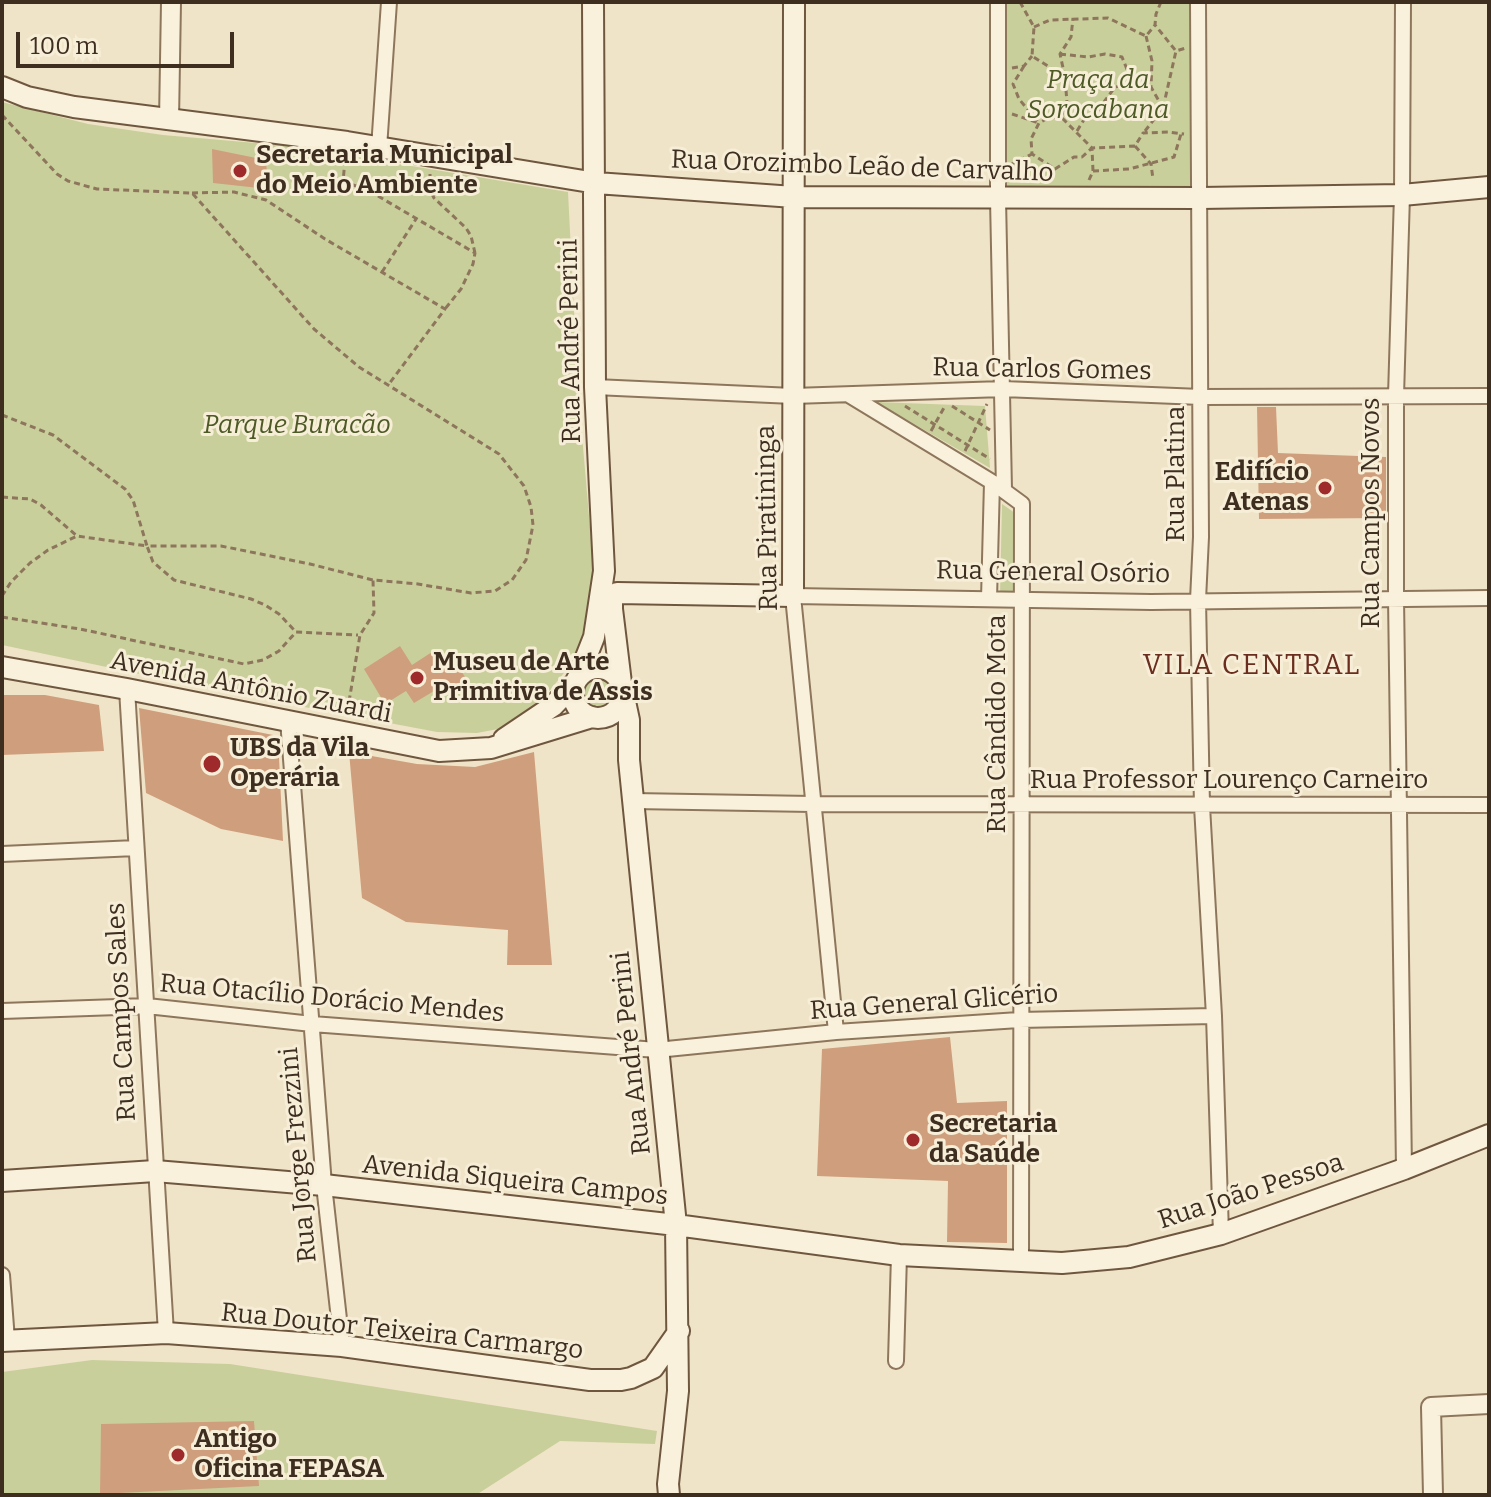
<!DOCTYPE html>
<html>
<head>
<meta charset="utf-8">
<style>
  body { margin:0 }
  #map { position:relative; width:1491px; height:1497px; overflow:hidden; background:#f0e4c8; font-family:Bitter,serif }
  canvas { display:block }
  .frame { position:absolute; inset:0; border:4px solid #3d2e20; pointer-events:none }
  .scale { position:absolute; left:16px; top:32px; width:218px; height:36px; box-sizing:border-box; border:4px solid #3d2e20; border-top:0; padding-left:10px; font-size:24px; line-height:28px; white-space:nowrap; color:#3d2e20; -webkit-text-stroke:6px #f7eed8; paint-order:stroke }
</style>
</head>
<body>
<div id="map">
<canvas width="1491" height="1497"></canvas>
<div class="frame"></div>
<div class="scale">100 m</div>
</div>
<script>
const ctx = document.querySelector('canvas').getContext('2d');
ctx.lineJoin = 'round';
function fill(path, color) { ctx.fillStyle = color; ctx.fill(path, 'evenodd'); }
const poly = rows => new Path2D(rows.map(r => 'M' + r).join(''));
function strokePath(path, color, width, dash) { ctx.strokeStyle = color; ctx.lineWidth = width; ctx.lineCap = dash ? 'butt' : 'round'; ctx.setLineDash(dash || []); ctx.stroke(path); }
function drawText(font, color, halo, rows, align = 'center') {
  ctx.font = font + ' Bitter,serif'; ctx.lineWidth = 6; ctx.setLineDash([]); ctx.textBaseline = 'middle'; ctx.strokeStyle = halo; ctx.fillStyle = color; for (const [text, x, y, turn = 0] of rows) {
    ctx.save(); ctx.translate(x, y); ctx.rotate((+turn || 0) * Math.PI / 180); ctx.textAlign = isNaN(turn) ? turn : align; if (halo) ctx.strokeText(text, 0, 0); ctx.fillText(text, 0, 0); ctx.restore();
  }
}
const green = poly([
  [1001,2,1193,2,1193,189,1005,190],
  [2,102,88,124,163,135,291,146,568,192,578,389,595,585,588,627,575,659,540,703,517,720,498,729,477,733,437,732,230,693,2,645],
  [876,402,985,406,990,468],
  [1002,504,1015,513,1016,594,1000,595],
  '581 693a17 17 0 1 1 34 0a17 17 0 1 1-34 0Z',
  [92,1360,230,1364,657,1431,655,1444,560,1441,476,1495,2,1495,2,1372]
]);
const building = poly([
  [212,149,266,160,268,189,213,183],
  [1257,407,1276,407,1278,453,1386,457,1386,518,1259,519],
  [400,646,412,665,432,652,441,667,447,663,452,672,459,668,470,684,453,695,449,689,437,696,434,691,414,703,406,691,385,704,364,669],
  [2,695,45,695,99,705,104,751,2,755],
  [139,708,278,736,283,841,221,829,146,793],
  [349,752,417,764,475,767,534,752,552,965,507,965,508,930,406,922,362,898],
  [950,1037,957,1103,1007,1101,1007,1243,947,1242,948,1181,817,1176,822,1049],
  [254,1421,259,1486,100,1494,101,1424]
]);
const path = poly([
  [1020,2,1034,27,1032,56,1065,77,1067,103,1061,117,1092,148,1082,157,1074,157,1055,169,1032,154,1031,139,1039,123,1048,118,1061,117],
  [1161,2,1156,14,1155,25,1176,51,1186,48],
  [1034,27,1050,20,1108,18,1146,36,1155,25],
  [1146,36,1152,61,1151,87,1163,108],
  [1060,54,1088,57,1105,54,1122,57,1133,84],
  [1024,66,1013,84,1019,99,1039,123],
  [1012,68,1024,66,1032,56],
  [1065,77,1060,54,1071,37,1073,18],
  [1012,114,1039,123],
  [2,115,57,174,68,181,97,189,192,193,314,329,359,367,499,454,524,486,531,507,533,525,526,560,512,580,495,591,471,593,418,584,373,580,374,613,360,635,347,714],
  [1077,131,1085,118,1098,110,1115,87,1133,84,1151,87],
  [1145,131,1163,108,1176,51],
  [1135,146,1151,164,1153,179],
  [345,160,343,182,366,189,475,253,473,264,461,289,445,309],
  [1010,165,1032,154],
  [1093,171,1129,169,1174,157,1181,134],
  [430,174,430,190,434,198,466,228,471,236,475,253],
  [1089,180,1093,171,1092,148,1135,146,1143,133,1168,132,1184,134],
  [291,181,313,179,343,182],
  [192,193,234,192,266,200,325,239,445,309,389,384],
  [382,272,416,219],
  [905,406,990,459],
  [952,406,990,430],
  [2,415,53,435,125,489,133,500,147,546,221,546,310,564,373,580],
  [931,431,945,406],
  [965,451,987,404],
  [2,497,30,499,41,505,77,536,147,546,153,562,174,580,251,599,265,605,279,614,296,632],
  [2,596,11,582,30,563,48,550,77,536],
  [2,617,80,629,244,664,263,660,279,651,296,632,358,635]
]);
const minor = poly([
  [998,2,998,199,1004,489],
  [1198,2,1201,537,1198,600,1202,806,1214,1016,1221,1234],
  [1403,2,1402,195,1396,396,1396,598,1404,1169],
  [379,148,389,2],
  [595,387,793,396,1003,389,1201,397,1489,396],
  [849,395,992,482,1022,504,1021,1262],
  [989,599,992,482],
  [127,689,166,1333],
  [288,720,324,1185,342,1346],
  [633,801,812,804,1489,805],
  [2,854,136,848],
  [2,1011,147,1006,312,1024,657,1050,836,1032,1019,1020,1214,1016],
  [836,1032,793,596,1151,602,1489,598],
  [2,1275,7,1340],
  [896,1361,899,1255]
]);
const tertiary = poly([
  [169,120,171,2],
  [1433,1495,1431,1407,1489,1404]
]);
const secondary = poly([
  [2,87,27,97,74,107,347,142,596,183,794,197,1200,198,1402,195,1489,187],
  [2,667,127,689,439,751,491,748,592,717],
  '573 693a25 25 0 1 1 50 0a25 25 0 1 1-50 0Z',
  [579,675,594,637,604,571,595,387,593,2],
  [621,683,612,609,612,598,617,593,793,596,794,2],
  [623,692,629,720,629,760,676,1225,678,1391,668,1484,669,1495],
  [504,739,553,706,574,684],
  [2,1181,155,1171,324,1185,676,1225,899,1255,1062,1263,1129,1257,1221,1234,1404,1169,1489,1135],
  [2,1341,166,1333,342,1346,590,1380,621,1380,631,1378,653,1368,679,1331]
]);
const markers = [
  [240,171,8,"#9e2a2b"],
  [1325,488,8,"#9e2a2b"],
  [417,678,8,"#9e2a2b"],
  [212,764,10,"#9e2a2b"],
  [913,1140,8,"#9e2a2b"],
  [178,1455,8,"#9e2a2b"]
];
const parkNames = [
  ["Praça da",1098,81],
  ["Sorocabana",1098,111],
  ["Parque Buracão",297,426]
];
const poiNames = [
  ["Secretaria Municipal",256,156],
  ["do Meio Ambiente",256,186],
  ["Edifício",1309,473,"right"],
  ["Atenas",1309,503,"right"],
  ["Museu de Arte",433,663],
  ["Primitiva de Assis",433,693],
  ["UBS da Vila",230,749],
  ["Operária",230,779],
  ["Secretaria",929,1125],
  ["da Saúde",929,1155],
  ["Antigo",194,1440],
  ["Oficina FEPASA",194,1470]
];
const streetNames = [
  ["Rua Orozimbo Leão de Carvalho",862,167,2],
  ["Rua André Perini",571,341,-91],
  ["Rua Carlos Gomes",1042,370,1],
  ["Rua Platina",1177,474,-90],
  ["Rua Campos Novos",1372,513,-90],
  ["Rua Piratininga",768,518,-91],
  ["Rua General Osório",1053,573,1],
  ["Avenida Antônio Zuardi",251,688,11],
  ["Rua Cândido Mota",998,724,-90],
  ["Rua Professor Lourenço Carneiro",1229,781],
  ["Rua Otacílio Dorácio Mendes",332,999,5],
  ["Rua General Glicério",934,1003,-4],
  ["Rua Campos Sales",122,1012,-93],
  ["Rua André Perini",632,1053,-96],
  ["Rua Jorge Frezzini",299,1155,-95],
  ["Avenida Siqueira Campos",515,1181,6],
  ["Rua João Pessoa",1251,1192,-18],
  ["Rua Doutor Teixeira Carmargo",402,1332,6]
];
const neighbourhoodNames = [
  ["VILA CENTRAL",1252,666]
];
fill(green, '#c9cf9b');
fill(building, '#cf9f7d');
strokePath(minor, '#8d765c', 18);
strokePath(tertiary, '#8d765c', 22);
strokePath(secondary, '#6f573f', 24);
strokePath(path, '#8d765c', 3, [6, 4]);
strokePath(minor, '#faf1dc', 14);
strokePath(tertiary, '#faf1dc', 18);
strokePath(secondary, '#faf1dc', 20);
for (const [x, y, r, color] of markers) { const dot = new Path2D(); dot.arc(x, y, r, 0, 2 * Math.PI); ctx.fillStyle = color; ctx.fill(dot); strokePath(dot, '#f7eed8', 3); }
drawText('italic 26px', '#4d5a26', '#f7eed8', parkNames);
drawText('bold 26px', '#3d2e20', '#f7eed8', poiNames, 'left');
drawText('26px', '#3d2e20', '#f7eed8', streetNames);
ctx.letterSpacing = '2px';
drawText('28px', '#6b2e1e', '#f7eed8', neighbourhoodNames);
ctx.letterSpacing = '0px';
</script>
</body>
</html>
